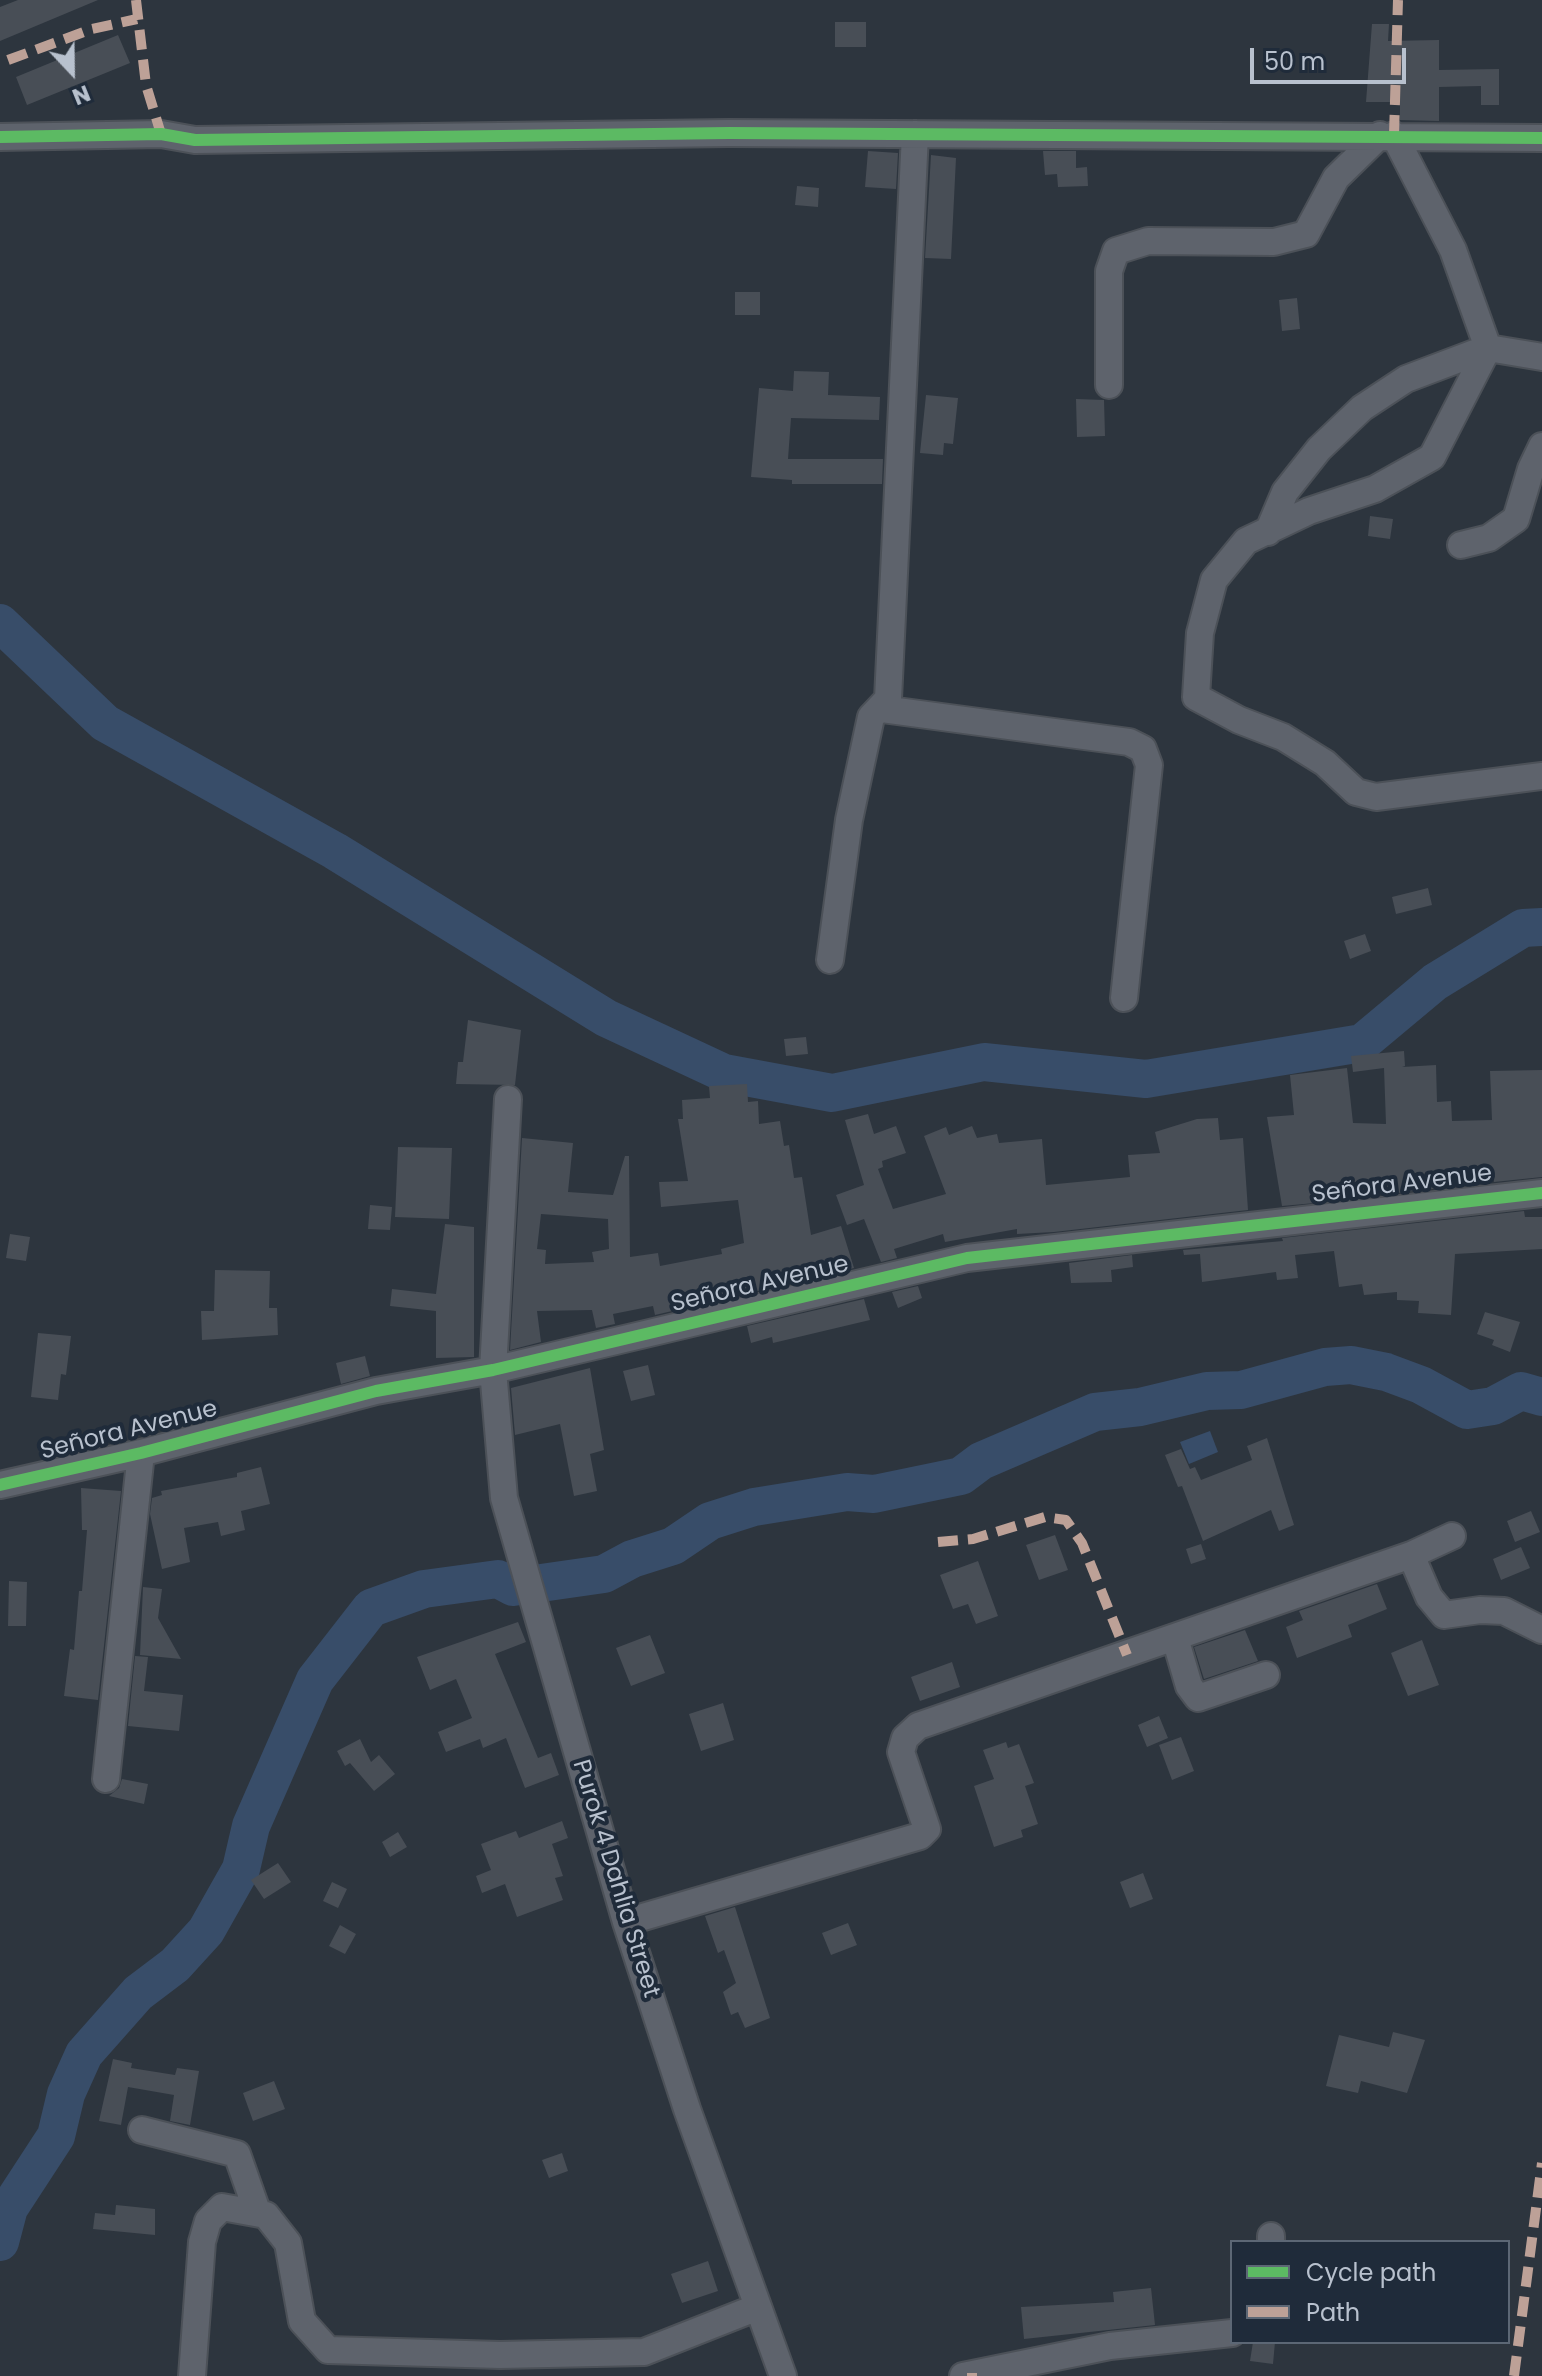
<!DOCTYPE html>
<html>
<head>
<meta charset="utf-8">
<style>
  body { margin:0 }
  #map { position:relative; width:1542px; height:2376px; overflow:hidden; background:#2d353e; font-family:Poppins,sans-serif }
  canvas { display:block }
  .legend { position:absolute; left:1230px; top:2240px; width:280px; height:104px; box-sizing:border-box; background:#1f2b3a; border:2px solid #5c6775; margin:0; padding:10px 14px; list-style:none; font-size:24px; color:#b8c1ce }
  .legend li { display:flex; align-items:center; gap:16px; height:40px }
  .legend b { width:40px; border:2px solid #5c6775 }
  .north { position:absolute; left:32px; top:32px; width:80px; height:80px; -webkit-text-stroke:6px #1f2b3a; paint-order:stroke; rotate:158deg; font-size:22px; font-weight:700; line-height:32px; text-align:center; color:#b8c1ce }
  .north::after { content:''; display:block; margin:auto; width:28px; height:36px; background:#b8c1ce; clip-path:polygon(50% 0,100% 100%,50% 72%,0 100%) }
  .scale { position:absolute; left:1250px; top:48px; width:156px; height:36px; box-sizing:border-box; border:4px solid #b8c1ce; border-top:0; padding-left:10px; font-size:24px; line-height:28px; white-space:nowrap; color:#b8c1ce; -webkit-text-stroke:6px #1f2b3a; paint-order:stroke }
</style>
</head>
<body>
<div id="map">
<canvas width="1542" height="2376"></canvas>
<ul class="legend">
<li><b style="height:10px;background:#5cba63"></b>Cycle path</li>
<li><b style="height:10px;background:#bda197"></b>Path</li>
</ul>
<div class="north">N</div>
<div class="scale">50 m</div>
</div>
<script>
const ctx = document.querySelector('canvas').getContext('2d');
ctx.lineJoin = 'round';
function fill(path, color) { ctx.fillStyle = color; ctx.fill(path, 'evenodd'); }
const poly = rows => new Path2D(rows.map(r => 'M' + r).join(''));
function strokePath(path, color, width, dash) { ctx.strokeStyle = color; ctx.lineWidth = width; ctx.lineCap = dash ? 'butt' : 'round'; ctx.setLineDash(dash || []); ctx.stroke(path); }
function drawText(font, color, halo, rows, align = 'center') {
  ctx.font = font + ' Poppins,sans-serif'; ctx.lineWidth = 8; ctx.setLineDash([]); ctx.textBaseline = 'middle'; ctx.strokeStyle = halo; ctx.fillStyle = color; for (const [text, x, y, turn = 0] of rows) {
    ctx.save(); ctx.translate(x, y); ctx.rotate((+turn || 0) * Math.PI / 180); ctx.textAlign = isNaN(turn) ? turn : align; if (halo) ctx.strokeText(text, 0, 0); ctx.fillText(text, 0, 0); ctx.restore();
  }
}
const water = poly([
  [1210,1431,1218,1452,1189,1464,1180,1442]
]);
const river = poly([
  [0,623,105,723,335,851,606,1018,724,1073,832,1093,984,1062,1146,1079,1362,1043,1435,982,1523,928,1542,927],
  [0,2242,9,2208,56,2136,66,2094,84,2054,138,1993,175,1965,206,1931,241,1869,251,1826,315,1680,371,1608,424,1589,498,1579,513,1587,604,1574,632,1559,673,1546,710,1521,754,1507,847,1492,874,1494,961,1476,981,1461,1095,1412,1140,1407,1207,1391,1241,1390,1325,1367,1351,1365,1386,1372,1421,1385,1467,1410,1493,1406,1521,1391,1542,1397]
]);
const building = poly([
  [18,0,98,0,0,41,0,7],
  [835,22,866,22,866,47,835,47],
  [1372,24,1389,24,1388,41,1439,40,1439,70,1499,69,1499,105,1481,105,1481,86,1439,87,1439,121,1400,120,1400,102,1366,102],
  [118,35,130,63,27,105,16,77],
  [868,151,898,153,896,189,865,187],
  [1043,151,1076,151,1076,168,1087,167,1088,186,1058,187,1057,174,1045,175],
  [931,155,956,158,951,259,925,258],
  [797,186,819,188,818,207,795,205],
  [735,292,760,292,760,315,735,315],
  [1297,298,1300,329,1282,331,1279,300],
  [794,371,829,372,828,395,880,397,879,420,791,418,788,459,883,459,882,484,792,484,792,480,751,477,759,388,793,391],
  [926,395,958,398,953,444,944,443,943,455,920,453],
  [1076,399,1104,400,1105,436,1077,437],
  [1370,516,1393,519,1390,539,1368,536],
  [1428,888,1432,905,1396,914,1392,897],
  [1365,934,1371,951,1350,959,1344,941],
  [468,1020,521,1030,515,1085,456,1084,458,1062,463,1062],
  [806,1037,808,1054,786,1056,784,1039],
  [1404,1051,1405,1066,1402,1067,1436,1065,1437,1102,1451,1101,1452,1121,1492,1120,1490,1071,1542,1070,1542,1177,1494,1182,1493,1174,1440,1176,1441,1188,1388,1194,1387,1183,1314,1192,1315,1203,1282,1206,1267,1117,1294,1115,1290,1075,1347,1068,1353,1123,1386,1124,1384,1068,1353,1072,1351,1056],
  [747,1084,748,1102,758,1101,759,1124,780,1121,784,1146,789,1145,794,1178,802,1177,811,1235,841,1226,854,1268,821,1276,820,1272,771,1288,655,1315,653,1306,613,1314,615,1324,596,1328,592,1310,537,1311,541,1342,510,1350,522,1138,573,1143,568,1192,613,1195,625,1156,629,1156,630,1257,658,1253,660,1266,722,1254,721,1249,744,1243,738,1200,661,1207,659,1182,688,1181,678,1119,683,1119,682,1100,710,1098,709,1086],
  [541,1214,608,1219,609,1249,592,1252,594,1262,545,1264,546,1250,537,1249],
  [868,1114,874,1134,896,1126,906,1153,882,1161,883,1167,878,1169,893,1209,946,1194,924,1136,946,1127,949,1135,972,1126,977,1138,997,1134,999,1143,1042,1139,1046,1185,1130,1177,1128,1155,1160,1153,1155,1132,1197,1119,1218,1118,1220,1140,1243,1138,1248,1210,1054,1232,1017,1234,1017,1229,945,1242,943,1234,894,1249,897,1258,881,1262,864,1219,847,1225,836,1195,864,1185,845,1120],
  [398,1147,452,1148,449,1219,395,1217],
  [370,1205,392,1207,390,1230,368,1229],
  [1524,1211,1525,1217,1542,1217,1542,1249,1455,1254,1451,1315,1418,1313,1419,1301,1397,1300,1397,1292,1364,1295,1362,1284,1339,1287,1334,1251,1295,1255,1298,1278,1277,1280,1276,1272,1202,1282,1200,1254,1184,1255,1183,1250,1283,1241,1282,1238],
  [445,1224,474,1227,474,1357,436,1358,436,1311,390,1306,392,1289,436,1294],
  [10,1234,30,1237,26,1261,6,1258],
  [1132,1255,1133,1267,1111,1270,1112,1282,1071,1283,1069,1263],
  [215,1270,270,1271,269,1308,277,1308,278,1335,202,1340,201,1311,214,1311],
  [918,1286,922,1298,898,1308,892,1292],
  [864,1299,870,1320,773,1343,772,1337,751,1343,747,1326],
  [1485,1312,1520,1322,1510,1352,1492,1345,1494,1340,1477,1334],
  [38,1333,71,1336,66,1375,61,1374,58,1400,31,1397],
  [365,1356,370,1376,341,1384,336,1363],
  [648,1365,655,1395,631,1401,623,1371],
  [590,1368,604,1450,590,1454,597,1491,574,1496,560,1424,515,1435,511,1388],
  [1267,1438,1294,1525,1279,1531,1271,1510,1203,1541,1182,1486,1178,1487,1165,1455,1181,1449,1190,1469,1195,1467,1201,1480,1252,1460,1247,1446],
  [261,1467,270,1504,241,1511,245,1530,221,1536,218,1522,184,1528,190,1562,162,1569,150,1514,152,1498,162,1495,161,1491,237,1477,237,1473],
  [81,1488,121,1491,98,1700,64,1696,70,1649,74,1650,79,1591,82,1591,87,1530,82,1530],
  [1531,1511,1540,1532,1515,1542,1507,1521],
  [1055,1535,1068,1570,1039,1580,1026,1545],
  [1201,1544,1206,1559,1191,1564,1186,1549],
  [1521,1547,1530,1568,1501,1580,1493,1559],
  [978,1561,998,1616,976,1624,968,1604,953,1609,940,1575],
  [9,1581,27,1582,26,1626,8,1626],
  [1377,1584,1387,1609,1348,1625,1352,1637,1297,1658,1286,1627,1303,1620,1299,1611],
  [143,1587,162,1589,158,1618,181,1659,140,1655],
  [518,1622,526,1642,495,1654,538,1758,551,1753,559,1775,525,1788,506,1738,483,1748,480,1739,446,1752,438,1732,472,1718,456,1679,430,1690,417,1657],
  [1245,1630,1258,1661,1204,1679,1194,1647],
  [650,1635,665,1673,631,1686,616,1648],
  [1422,1640,1439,1685,1408,1696,1391,1653],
  [135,1656,148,1657,144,1691,183,1695,179,1731,128,1726],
  [952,1662,960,1687,920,1701,911,1677],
  [723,1703,734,1740,701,1751,689,1714],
  [1159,1716,1168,1738,1147,1747,1138,1725],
  [1181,1737,1194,1771,1172,1780,1159,1745],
  [360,1739,371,1762,379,1755,395,1774,374,1791,350,1763,345,1766,337,1751],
  [1006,1742,1008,1748,1019,1744,1034,1783,1025,1786,1038,1824,1021,1830,1023,1837,994,1847,974,1786,994,1779,983,1750],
  [122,1779,148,1784,144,1804,109,1796,119,1788],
  [562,1821,568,1838,552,1844,563,1876,555,1878,563,1900,517,1917,505,1884,482,1893,476,1876,491,1870,481,1844,516,1831,519,1838],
  [398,1832,407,1847,390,1857,382,1842],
  [278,1863,291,1882,264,1899,251,1880],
  [1143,1873,1153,1899,1130,1908,1120,1882],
  [332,1882,347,1889,338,1908,323,1901],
  [735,1907,770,2018,745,2028,738,2012,731,2015,723,1992,736,1983,724,1950,718,1953,705,1916],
  [848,1923,857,1945,831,1955,822,1933],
  [340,1925,356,1934,345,1954,329,1946],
  [1393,2032,1425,2040,1407,2093,1361,2081,1358,2093,1326,2086,1339,2035,1389,2047],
  [113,2059,132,2063,131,2068,175,2075,177,2068,199,2071,190,2125,170,2121,174,2095,128,2087,121,2125,99,2121],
  [274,2081,285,2109,253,2121,243,2093],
  [562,2153,568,2171,549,2178,542,2160],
  [116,2205,155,2209,155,2235,93,2229,95,2213,115,2215],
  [708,2261,718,2291,682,2303,671,2274],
  [1151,2288,1155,2325,1024,2339,1021,2307,1114,2302,1113,2292],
  [1253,2342,1275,2342,1273,2364,1250,2361]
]);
const street = poly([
  [1394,135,1453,250,1488,348],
  [0,137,161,134,195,140,729,133,1542,138],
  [1488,348,1432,457,1375,489,1309,511,1246,541,1214,580,1200,633,1196,697,1239,720,1283,737,1325,763,1356,792,1376,797,1542,776],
  [1109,385,1109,271,1116,251,1148,241,1274,242,1306,234,1336,178,1380,135],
  [1268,532,1285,492,1319,449,1362,408,1406,379,1488,348,1542,357],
  [1461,545,1489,538,1516,519,1531,469,1542,446],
  [882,709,1129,742,1143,749,1149,765,1124,998],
  [830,960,849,820,871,717,888,699,915,134],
  [508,1099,493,1370,504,1498,626,1922,687,2109,783,2376],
  [0,1485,141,1453,376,1391,493,1370,967,1258,1542,1193],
  [1411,1555,1429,1597,1444,1615,1480,1610,1504,1611,1542,1630],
  [1175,1638,1189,1686,1198,1698,1266,1675],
  [106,1779,141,1453],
  [626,1922,920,1836,927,1829,901,1752,905,1738,918,1726,1411,1555,1452,1536],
  [142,2130,237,2154,257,2211],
  [1271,2242,1271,2236],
  [192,2376,202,2242,208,2221,222,2207,266,2215,288,2243,302,2321,328,2350,500,2355,644,2352,758,2307],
  [963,2376,1110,2346,1232,2333]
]);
const quiet = poly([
  [136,0,146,85,161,134],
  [8,60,92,29,137,19],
  [1394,135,1398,0],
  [938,1542,973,1539,1045,1517,1066,1520,1082,1543,1127,1655],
  [972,2376,972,2373],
  [1514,2376,1542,2163]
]);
const cycleway = poly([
  [0,137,161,134,195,140,729,133,1542,138],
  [0,1485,141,1453,376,1391,493,1370,967,1258,1542,1193]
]);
const streetNames = [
  ["Señora Avenue",1402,1185,-7],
  ["Señora Avenue",760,1285,-13],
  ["Señora Avenue",129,1431,-14],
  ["Purok 4 Dahlia Street",615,1879,73]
];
fill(water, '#384d69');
strokePath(river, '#384d69', 38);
fill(building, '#484e56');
strokePath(street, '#4c5158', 30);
strokePath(street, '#5e636c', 26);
strokePath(quiet, '#bda197', 10, [20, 10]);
strokePath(cycleway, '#5cba63', 12);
drawText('24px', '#b8c1ce', '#1f2b3a', streetNames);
</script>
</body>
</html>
